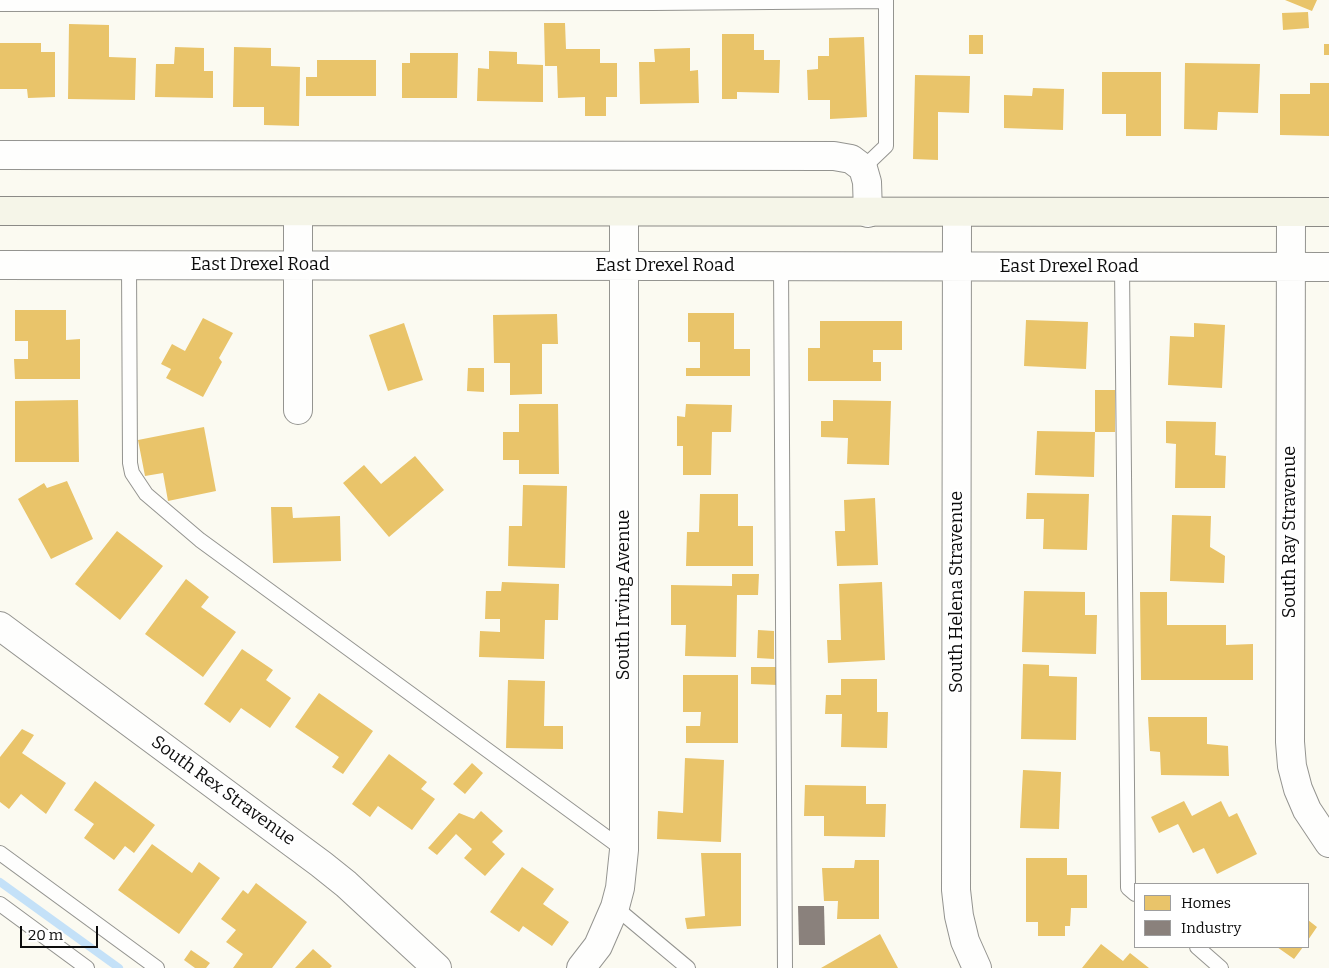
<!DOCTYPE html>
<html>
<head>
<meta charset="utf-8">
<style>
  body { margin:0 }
  #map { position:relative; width:1329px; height:968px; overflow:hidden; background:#fbfaf1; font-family:Bitter,serif }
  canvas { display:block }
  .legend { position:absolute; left:1134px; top:883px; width:175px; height:65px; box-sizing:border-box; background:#fff; border:1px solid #9e9e9e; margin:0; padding:6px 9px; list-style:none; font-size:15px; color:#0d0d0d }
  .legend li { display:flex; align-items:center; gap:10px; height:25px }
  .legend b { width:25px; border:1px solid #9e9e9e }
  .scale { position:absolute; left:20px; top:926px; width:78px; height:22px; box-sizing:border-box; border:2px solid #0d0d0d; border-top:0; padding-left:6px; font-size:15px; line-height:18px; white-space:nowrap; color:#0d0d0d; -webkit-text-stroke:4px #fff; paint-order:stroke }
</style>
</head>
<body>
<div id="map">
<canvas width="1329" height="968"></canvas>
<ul class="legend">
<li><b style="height:14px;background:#e9c46a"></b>Homes</li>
<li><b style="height:14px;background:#8a817c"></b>Industry</li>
</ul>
<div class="scale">20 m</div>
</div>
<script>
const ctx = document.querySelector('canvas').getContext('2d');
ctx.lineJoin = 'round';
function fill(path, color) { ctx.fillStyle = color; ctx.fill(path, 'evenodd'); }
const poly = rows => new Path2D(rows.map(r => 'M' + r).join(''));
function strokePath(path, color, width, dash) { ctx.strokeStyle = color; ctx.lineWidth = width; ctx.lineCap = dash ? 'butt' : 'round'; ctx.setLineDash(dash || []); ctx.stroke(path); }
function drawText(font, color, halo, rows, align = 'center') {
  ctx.font = font + ' Bitter,serif'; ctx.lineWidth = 5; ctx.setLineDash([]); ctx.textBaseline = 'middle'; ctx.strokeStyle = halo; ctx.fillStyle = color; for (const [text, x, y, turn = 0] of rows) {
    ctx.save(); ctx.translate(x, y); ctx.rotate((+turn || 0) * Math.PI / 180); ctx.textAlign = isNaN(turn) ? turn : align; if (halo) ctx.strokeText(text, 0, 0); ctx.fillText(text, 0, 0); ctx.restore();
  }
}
const homes = poly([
  [1285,0,1317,0,1312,11],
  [1308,12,1309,28,1283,30,1282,13],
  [544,23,565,23,566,49,600,49,600,63,617,63,617,97,606,97,606,116,585,116,585,97,558,98,557,66,545,66],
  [69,24,109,25,109,57,136,58,135,100,68,99],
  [722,34,754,34,754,50,764,50,764,60,780,60,779,93,737,92,737,99,722,99],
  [969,35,983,35,983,54,969,54],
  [864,37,867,117,830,119,830,100,808,100,807,70,818,69,818,56,829,56,829,38],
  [0,43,41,43,41,52,55,52,55,97,28,98,27,89,0,89],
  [1324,44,1329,44,1329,55,1324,55],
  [175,47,204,48,204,71,213,71,213,98,155,97,156,64,174,64],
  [234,47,271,48,271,66,300,67,299,126,264,125,264,107,233,107],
  [690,48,690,71,698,70,699,103,640,104,639,62,655,62,654,49],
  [489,51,517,52,517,64,543,65,543,102,477,101,478,68,489,69],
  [410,53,458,53,457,98,402,98,402,63,410,63],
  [317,60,376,60,376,96,306,96,306,77,317,77],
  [1185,63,1260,64,1258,113,1218,112,1217,130,1184,129],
  [1102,72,1161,72,1161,136,1126,136,1126,114,1102,114],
  [915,75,970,76,969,113,938,112,938,160,913,159],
  [1310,83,1329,83,1329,136,1280,135,1280,94,1310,94],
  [1033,88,1064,89,1063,130,1004,128,1004,95,1032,96],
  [15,310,66,310,66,340,80,339,80,379,15,379,14,359,28,359,28,341,15,341],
  [688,313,734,313,734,349,750,349,750,376,686,376,686,368,700,368,700,342,688,342],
  [557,314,558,344,542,344,542,394,510,395,510,363,494,363,493,315],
  [203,318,233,333,219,358,222,362,203,397,166,378,171,369,161,364,172,344,185,351],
  [1026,320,1088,322,1086,369,1024,366],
  [820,321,902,321,902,350,873,350,873,362,881,362,881,381,808,381,808,348,820,348],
  [404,323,423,380,388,391,369,335],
  [1194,323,1225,325,1222,388,1168,385,1170,336,1194,337],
  [468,368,484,368,484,392,467,391],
  [1095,390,1115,390,1115,432,1095,432],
  [78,400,79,462,15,462,15,401],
  [833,400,891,401,889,465,847,464,848,438,821,437,821,421,833,421],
  [519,404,558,404,559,474,519,474,519,460,503,460,503,432,519,432],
  [686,404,732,405,731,432,712,432,711,475,683,475,683,446,677,446,677,416,685,417],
  [1166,421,1216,422,1215,455,1226,456,1225,488,1175,488,1176,444,1166,443],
  [204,427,216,491,168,501,163,473,145,476,138,440],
  [1037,431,1095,432,1094,477,1035,475],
  [415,456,444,490,389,537,343,483,364,465,381,484],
  [67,481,93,539,51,559,18,499,44,483,47,488],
  [523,485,567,486,565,568,508,566,509,526,522,526],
  [1027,493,1089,494,1087,550,1043,549,1044,519,1026,519],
  [700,494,738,494,738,526,753,526,753,566,686,566,687,532,699,532],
  [875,498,878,565,837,566,835,531,845,531,844,500],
  [271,507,292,507,293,518,340,516,341,561,273,563],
  [1172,515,1211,516,1210,547,1225,556,1224,583,1170,581],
  [117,531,163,566,120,620,75,584],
  [732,574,759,574,758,595,737,595,736,657,685,656,686,625,671,625,671,585,732,586],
  [186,579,209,597,201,607,236,632,203,677,145,634],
  [502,582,559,584,558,620,545,620,544,659,479,657,480,631,500,632,500,619,485,619,486,591,501,591],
  [882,582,885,660,828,663,827,640,841,640,839,584],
  [1024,591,1085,592,1085,615,1097,615,1096,654,1022,652],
  [1140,592,1167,592,1167,625,1226,625,1226,645,1253,644,1253,680,1141,680],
  [758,630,774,631,774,659,757,658],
  [242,649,273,670,266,680,291,698,270,728,241,708,230,723,204,704],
  [1023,664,1049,665,1049,676,1077,677,1076,740,1021,739],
  [751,667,778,667,778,685,751,684],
  [683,675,738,675,738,743,686,743,686,726,700,726,701,712,683,712],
  [841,679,877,679,877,712,888,712,887,748,841,747,842,714,825,714,826,695,841,695],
  [508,680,545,681,544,726,563,726,563,749,506,748],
  [319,693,373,731,343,774,332,767,339,757,295,727],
  [1148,717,1207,717,1207,744,1228,746,1229,776,1161,775,1160,752,1150,751],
  [22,729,34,735,22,753,66,783,46,814,21,794,9,809,0,802,0,757],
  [389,754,427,782,421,789,435,799,412,830,378,806,370,817,352,804],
  [685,758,724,760,721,842,657,839,658,811,683,813],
  [472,763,483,773,465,794,453,784],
  [1023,770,1061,772,1059,829,1020,828],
  [95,781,155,825,134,853,125,846,114,860,84,838,94,824,74,810],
  [805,785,866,786,866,804,886,804,885,837,824,836,824,816,804,816],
  [1184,801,1192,816,1221,801,1229,817,1237,813,1257,854,1217,874,1204,848,1193,853,1178,824,1159,833,1151,817],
  [481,811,503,831,492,842,505,854,485,876,464,858,472,849,456,834,437,855,428,848,459,813,474,819],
  [152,844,192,873,199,862,220,878,179,934,118,890],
  [701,853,741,853,741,926,687,929,685,918,705,916],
  [1026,858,1067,858,1067,875,1087,875,1087,908,1071,908,1070,926,1065,926,1065,936,1038,936,1038,922,1026,922],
  [855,860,879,860,879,919,837,919,838,901,824,901,822,868,854,868],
  [522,867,554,889,543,904,569,922,552,946,523,926,519,932,490,912],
  [256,883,307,922,272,968,233,968,243,954,226,942,236,930,221,919,243,890,248,894],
  [1308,920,1317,927,1308,940],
  [880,934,898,968,821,968],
  [1101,944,1123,961,1130,953,1149,968,1082,968],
  [1277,947,1303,947,1294,959],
  [313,949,332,966,330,968,295,968],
  [191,950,210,963,206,968,195,968,184,960]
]);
const industry = poly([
  [798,906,824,906,825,945,799,945]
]);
const stream = poly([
  [0,882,119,968]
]);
const lane = poly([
  [0,4,653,3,886,1],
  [863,168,886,146,886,0],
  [129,265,130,463,132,473,146,494,200,540,624,850],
  [781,266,785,968],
  [1122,267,1128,888,1135,894],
  [0,853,157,968],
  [0,904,87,968],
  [615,907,688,968],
  [1197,947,1221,968]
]);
const street = poly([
  [0,155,834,156,851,159,863,168,867,182,868,213],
  [298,212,298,410],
  [1291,212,1290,742,1292,766,1298,789,1307,810,1329,843],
  [957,213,956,890,959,916,965,941,977,968],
  [0,265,1329,267],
  [0,626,321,864,346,884,437,968],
  [581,968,598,946,615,907,620,888,624,850,624,213]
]);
const secondary = poly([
  [0,211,1329,212]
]);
const streetNames = [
  ["East Drexel Road",260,265],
  ["East Drexel Road",665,266],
  ["East Drexel Road",1069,267],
  ["South Ray Stravenue",1290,532,-90],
  ["South Helena Stravenue",957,592,-90],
  ["South Irving Avenue",624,595,-90],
  ["South Rex Stravenue",223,791,36]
];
fill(homes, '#e9c46a');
fill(industry, '#8a817c');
strokePath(stream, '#c4e1f8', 8);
strokePath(lane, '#949490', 16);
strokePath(street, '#949490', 30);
strokePath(secondary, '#8b8a86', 30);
strokePath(lane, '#fefefd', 14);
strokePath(street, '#fefefd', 28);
strokePath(secondary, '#f5f5e8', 28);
drawText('18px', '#0d0d0d', '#fff', streetNames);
</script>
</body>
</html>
